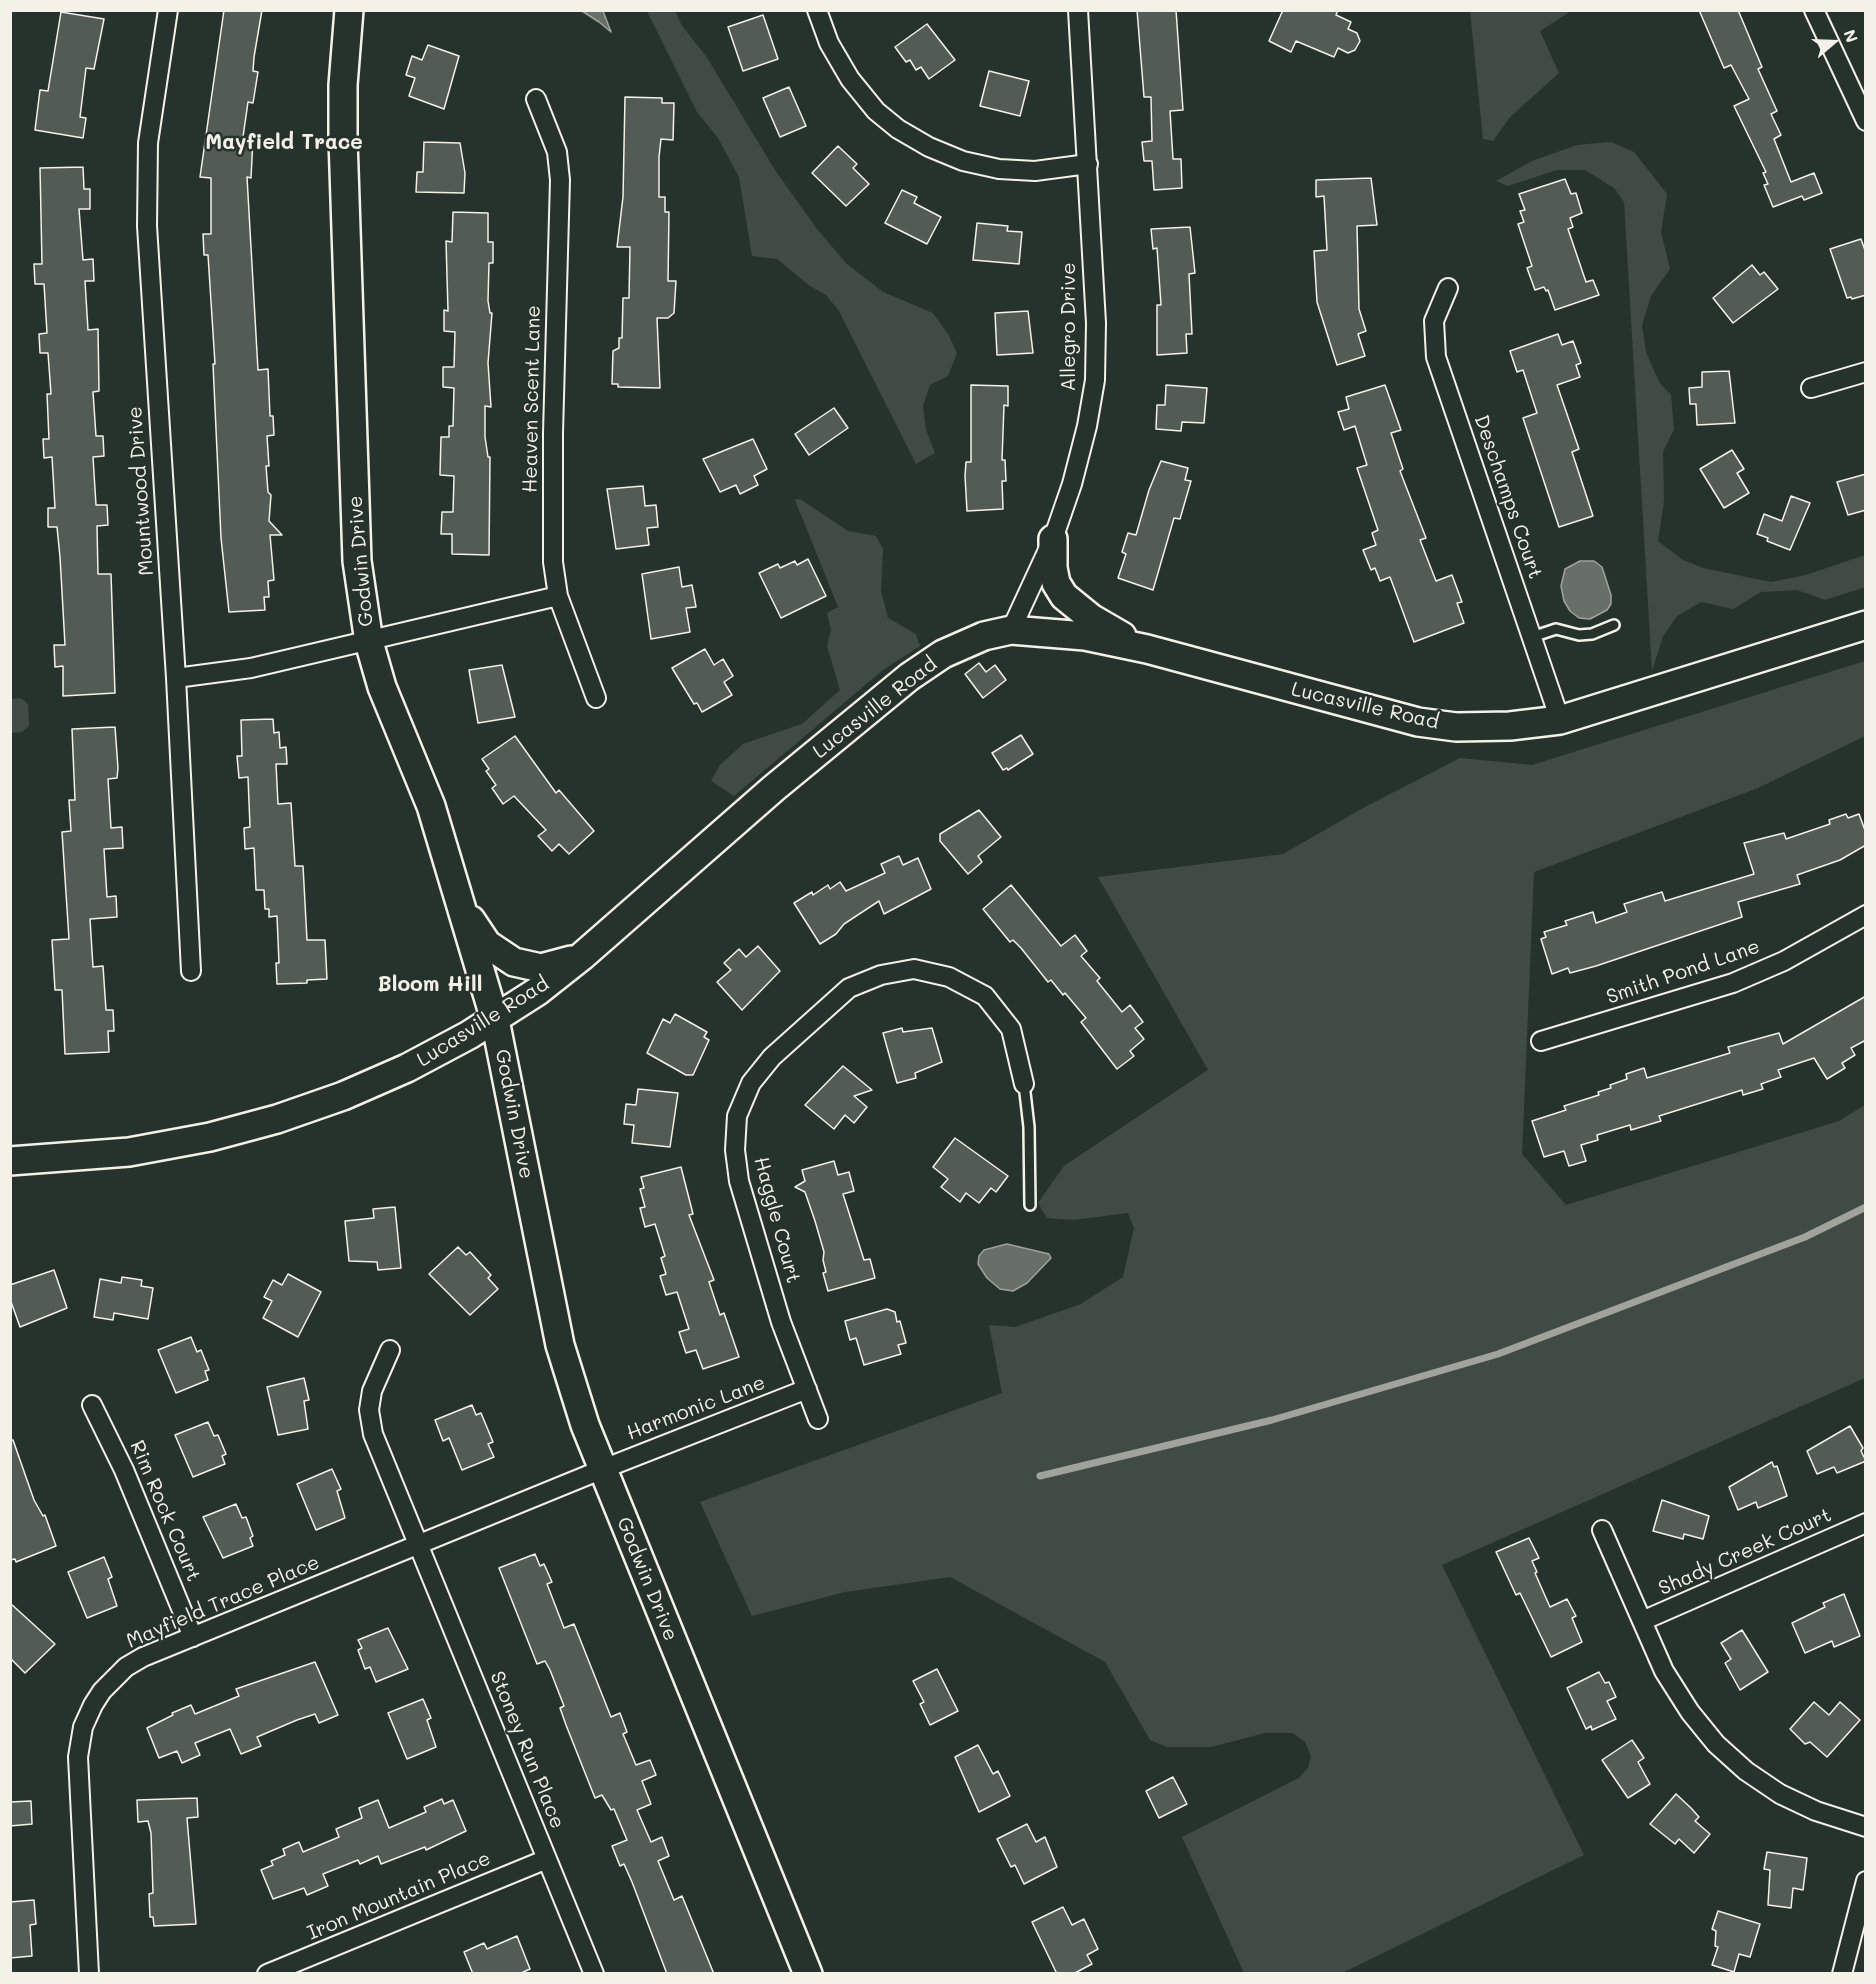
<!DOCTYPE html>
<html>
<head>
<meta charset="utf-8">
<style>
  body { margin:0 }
  #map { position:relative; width:1876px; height:1984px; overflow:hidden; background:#26332d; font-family:Mali,sans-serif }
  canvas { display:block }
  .frame { position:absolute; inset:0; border:12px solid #f4f1e8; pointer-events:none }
  .north { position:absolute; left:1804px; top:12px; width:60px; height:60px; -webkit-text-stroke:4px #26332d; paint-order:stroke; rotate:71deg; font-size:16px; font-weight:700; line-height:24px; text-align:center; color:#f4f1e8 }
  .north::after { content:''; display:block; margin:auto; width:21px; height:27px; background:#f4f1e8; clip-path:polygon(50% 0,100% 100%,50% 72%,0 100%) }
</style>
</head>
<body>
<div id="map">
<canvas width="1876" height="1984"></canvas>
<div class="frame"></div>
<div class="north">N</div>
</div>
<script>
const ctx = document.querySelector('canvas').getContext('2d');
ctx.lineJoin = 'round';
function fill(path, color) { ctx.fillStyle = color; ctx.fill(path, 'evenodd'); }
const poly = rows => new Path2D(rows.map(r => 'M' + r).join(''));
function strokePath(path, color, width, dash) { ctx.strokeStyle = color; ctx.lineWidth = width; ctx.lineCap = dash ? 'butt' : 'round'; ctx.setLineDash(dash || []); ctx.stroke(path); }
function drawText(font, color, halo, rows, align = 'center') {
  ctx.font = font + ' Mali,sans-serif'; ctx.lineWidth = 5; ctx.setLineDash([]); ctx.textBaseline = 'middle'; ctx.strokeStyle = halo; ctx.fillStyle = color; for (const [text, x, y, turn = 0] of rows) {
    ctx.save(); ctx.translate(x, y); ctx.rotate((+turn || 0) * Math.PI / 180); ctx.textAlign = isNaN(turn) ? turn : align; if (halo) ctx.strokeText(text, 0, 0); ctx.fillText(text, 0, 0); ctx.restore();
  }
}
const green = poly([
  [647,11,675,11,682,26,706,56,775,170,817,229,847,264,883,292,933,313,948,334,957,353,948,376,930,385,923,406,926,430,935,453,916,464,839,311,826,295,810,286,777,259,752,256,739,177,718,138,697,112],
  [1470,11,1571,11,1540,31,1559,73,1510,117,1493,141,1483,139],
  [1611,142,1634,152,1667,194,1661,232,1670,269,1651,296,1642,325,1646,352,1659,382,1671,395,1674,429,1663,452,1664,501,1658,541,1683,560,1703,568,1771,582,1806,575,1865,555,1865,587,1825,600,1797,590,1761,592,1733,609,1701,602,1677,616,1663,636,1652,671,1624,202,1614,188,1585,170,1557,170,1508,186,1496,181,1532,161,1577,145],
  [800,499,848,531,876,536,883,549,881,591,888,618,916,634,920,646,883,670,734,796,711,781,720,765,743,744,802,724,840,690,827,646,831,630,827,613,838,607,795,500],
  [1865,661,1865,736,1758,788,1534,872,1522,1154,1566,1205,1839,1121,1865,1105,1865,1378,1442,1565,1584,1855,1342,1973,1244,1973,1182,1837,1299,1778,1308,1768,1311,1756,1305,1742,1293,1733,1265,1733,1211,1747,1167,1747,1150,1740,1105,1662,950,1577,845,1592,752,1616,700,1502,1002,1393,989,1325,1015,1327,1081,1304,1123,1277,1134,1228,1128,1213,1073,1220,1047,1218,1038,1203,1064,1166,1208,1070,1098,877,1283,854,1365,807,1460,758,1532,765],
  [21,698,28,704,29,726,22,732,11,733,11,699]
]);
const water = poly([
  [582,11,603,11,611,32,599,22,582,11],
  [1580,561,1594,561,1602,567,1611,595,1611,604,1607,610,1590,619,1579,618,1570,611,1564,601,1561,586,1565,569,1580,561],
  [1007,1244,1049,1254,1051,1258,1027,1283,1013,1291,1000,1289,987,1278,978,1264,979,1256,984,1250,1007,1244]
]);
const stream = poly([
  [1040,1476,1272,1420,1498,1354,1805,1237,1866,1207]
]);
const building = poly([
  [224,10,262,10,254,57,253,71,258,72,253,103,248,102,243,137,253,138,251,178,247,177,258,370,268,369,270,416,273,416,274,435,267,436,269,466,266,466,268,492,271,495,269,521,282,535,270,535,274,580,268,581,269,597,264,597,265,610,229,612,221,538,213,364,215,364,208,255,204,255,203,234,211,234,211,178,200,177,224,10],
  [1137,10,1176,10,1183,110,1170,111,1173,159,1181,159,1182,188,1154,190,1152,161,1144,161,1142,142,1152,141,1151,97,1144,97,1137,10],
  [1283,10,1338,10,1336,15,1351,22,1348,29,1357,33,1360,41,1355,50,1348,53,1338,48,1334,57,1296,41,1291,52,1269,41,1283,10],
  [1699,10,1738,10,1762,67,1758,69,1777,111,1771,114,1781,135,1774,139,1791,182,1814,173,1822,193,1804,200,1802,196,1773,207,1764,185,1768,184,1763,173,1766,172,1734,106,1749,99,1731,65,1724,68,1699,10],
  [61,12,104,19,94,69,86,68,80,117,86,118,83,138,35,130,40,90,48,91,61,12],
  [763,15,778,59,743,71,728,27,763,15],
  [927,24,955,60,929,79,921,67,916,70,910,60,906,62,895,47,927,24],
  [428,45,459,56,444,109,409,96,415,78,406,75,412,56,422,60,428,45],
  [989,71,1029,81,1020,116,980,106,989,71],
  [789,87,806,126,780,137,763,98,789,87],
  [625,97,662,98,662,103,674,103,673,140,661,139,659,157,659,197,665,197,665,212,669,212,668,281,676,281,674,313,668,318,657,318,660,388,618,387,618,384,612,384,613,351,619,348,619,338,622,338,623,298,629,298,630,247,617,247,623,197,625,97],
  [424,142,460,143,465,173,464,193,416,192,417,172,423,172,424,142],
  [838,146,857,164,853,168,869,184,846,206,812,173,838,146],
  [83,167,84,189,90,189,90,209,79,209,83,260,93,259,94,281,85,281,88,330,98,329,99,391,93,392,96,436,103,436,104,456,93,457,96,505,107,505,108,525,97,526,98,574,111,574,115,693,63,696,63,666,55,667,54,645,65,645,60,557,57,527,48,527,48,508,55,508,52,457,44,458,43,439,49,439,47,394,51,394,48,353,40,353,39,334,47,333,44,284,35,284,34,264,42,264,40,168,83,167],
  [1371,178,1377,225,1357,226,1359,309,1366,331,1358,334,1365,356,1337,365,1317,302,1314,251,1327,250,1324,196,1316,197,1316,180,1371,178],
  [1565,179,1571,194,1576,193,1582,213,1570,218,1573,227,1568,229,1586,282,1593,280,1599,295,1555,310,1548,290,1546,291,1544,287,1535,290,1527,268,1532,266,1518,224,1524,222,1520,211,1525,210,1519,194,1565,179],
  [902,190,917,197,914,203,941,217,927,244,885,223,902,190],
  [453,212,488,213,488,242,493,242,493,263,489,263,488,301,490,313,492,313,488,363,491,407,485,406,485,437,488,457,490,457,489,555,452,554,452,534,441,534,442,512,453,512,454,476,440,475,441,437,449,437,449,426,453,426,454,388,443,387,443,367,454,367,455,332,444,331,444,310,448,311,446,241,452,242,453,212],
  [977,223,1008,226,1007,231,1022,232,1019,264,973,260,977,223],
  [1190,227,1195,273,1189,274,1192,334,1186,334,1187,353,1157,355,1157,305,1161,305,1157,248,1153,249,1151,229,1190,227],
  [1861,239,1866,253,1866,295,1852,299,1851,297,1847,298,1830,249,1861,239],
  [1752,265,1760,275,1764,272,1778,289,1733,323,1713,298,1752,265],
  [1028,311,1033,353,997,355,995,313,1028,311],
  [1558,334,1562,345,1573,341,1581,363,1576,365,1580,377,1557,385,1579,449,1572,452,1593,516,1559,527,1523,418,1537,413,1523,370,1517,372,1510,351,1558,334],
  [1729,371,1735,423,1697,425,1696,404,1690,404,1689,388,1702,387,1702,372,1729,371],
  [971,385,1008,386,1008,406,1004,405,1002,460,1005,460,1006,481,1002,481,1003,509,967,511,965,476,966,462,971,462,971,385],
  [1166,385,1207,388,1204,423,1182,422,1181,431,1156,429,1157,405,1165,405,1166,385],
  [1385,385,1401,430,1391,433,1403,469,1400,471,1426,538,1420,540,1436,581,1452,575,1462,602,1457,603,1464,623,1414,642,1390,577,1380,581,1375,568,1371,570,1363,550,1376,545,1372,533,1378,530,1357,468,1367,465,1355,426,1344,430,1338,412,1349,409,1346,397,1385,385],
  [834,408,848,428,809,455,795,434,834,408],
  [753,439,767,469,754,476,758,485,740,494,736,485,720,492,703,459,753,439],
  [1732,450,1744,469,1737,473,1749,493,1724,508,1700,469,1732,450],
  [1161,461,1188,468,1185,480,1191,481,1180,519,1174,518,1153,590,1118,578,1126,554,1122,552,1128,533,1136,535,1149,490,1161,461],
  [1866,474,1866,510,1848,515,1837,482,1866,474],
  [643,486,645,506,656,505,658,527,647,528,649,545,616,549,607,489,643,486],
  [1791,496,1810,503,1790,550,1767,541,1768,538,1757,534,1764,514,1782,521,1791,496],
  [808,559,826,596,781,618,759,573,778,564,780,568,795,561,797,565,808,559],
  [679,567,682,587,692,585,696,607,686,608,690,632,651,639,642,574,679,567],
  [705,649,714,665,723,659,733,676,724,682,732,695,702,712,697,703,694,704,672,668,705,649],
  [979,663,986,672,995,665,1006,680,983,698,965,674,979,663],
  [502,665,515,717,478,723,469,670,502,665],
  [273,719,274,733,279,732,280,748,286,747,287,764,276,764,278,804,291,803,295,866,303,866,307,940,325,940,327,979,307,980,307,983,277,984,276,963,279,963,277,916,269,917,269,909,265,909,264,890,256,890,254,848,245,849,244,828,250,827,248,777,239,778,237,756,242,756,241,720,273,719],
  [115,727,118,768,117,778,108,779,111,828,122,827,123,848,104,849,107,897,116,896,117,917,90,919,93,967,103,966,106,1010,113,1010,114,1031,108,1031,109,1052,65,1054,62,990,55,990,52,940,69,939,62,832,71,831,69,800,75,800,72,729,115,727],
  [1021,735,1033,754,1008,770,1007,768,1003,770,992,753,1021,735],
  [515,736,556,793,559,790,594,831,569,854,559,844,552,851,538,836,546,830,514,796,503,804,492,788,496,785,486,771,489,769,482,759,515,736],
  [979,810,1001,837,978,856,982,862,968,874,940,841,940,834,979,810],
  [1846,814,1848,818,1859,814,1866,833,1866,845,1840,860,1797,875,1800,884,1738,902,1742,917,1596,966,1570,973,1568,968,1552,974,1541,939,1546,937,1544,932,1567,925,1565,921,1593,912,1596,923,1627,912,1624,904,1662,892,1665,901,1754,874,1744,843,1784,833,1786,839,1830,824,1829,820,1846,814],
  [899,856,903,865,918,858,931,889,884,914,879,901,844,924,836,934,820,944,794,903,812,892,813,895,828,885,830,889,840,882,846,891,885,873,881,864,899,856],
  [1011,885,1061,946,1075,935,1087,951,1081,956,1100,978,1097,981,1122,1012,1130,1005,1143,1022,1135,1028,1144,1039,1130,1051,1134,1056,1117,1069,1081,1022,1086,1018,1065,993,1063,995,1051,980,1048,982,1021,948,1013,940,1010,942,983,909,1011,885],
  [758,946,780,971,742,1010,717,982,731,970,724,963,739,949,746,957,758,946],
  [1866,996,1866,1040,1851,1048,1855,1055,1842,1063,1845,1068,1827,1079,1814,1058,1778,1070,1781,1077,1761,1084,1763,1089,1743,1095,1742,1090,1659,1116,1661,1121,1631,1130,1630,1125,1597,1135,1598,1140,1581,1145,1586,1161,1569,1166,1564,1151,1544,1157,1532,1121,1566,1110,1564,1106,1599,1095,1598,1092,1611,1088,1610,1085,1627,1079,1626,1074,1644,1068,1647,1078,1730,1053,1728,1047,1779,1033,1783,1044,1866,996],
  [675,1014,707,1032,704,1037,709,1040,693,1075,686,1075,647,1053,663,1019,670,1023,675,1014],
  [902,1028,903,1032,932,1028,942,1062,915,1073,916,1078,897,1083,883,1033,902,1028],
  [843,1066,872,1090,854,1096,867,1107,854,1123,845,1115,834,1129,805,1105,843,1066],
  [638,1089,678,1093,670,1147,632,1143,634,1125,624,1124,626,1104,636,1105,638,1089],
  [955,1138,1008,1176,996,1192,991,1188,979,1203,966,1193,960,1202,941,1187,948,1179,933,1167,955,1138],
  [834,1161,838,1175,849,1172,854,1191,843,1194,864,1260,870,1259,875,1278,828,1291,823,1273,826,1272,823,1260,824,1252,815,1221,805,1192,795,1187,805,1181,802,1170,834,1161],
  [681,1167,693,1214,689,1215,714,1280,709,1282,720,1315,724,1313,739,1357,703,1369,696,1350,686,1353,679,1332,689,1329,677,1292,666,1295,660,1276,666,1274,661,1258,665,1256,655,1224,645,1227,640,1208,645,1207,640,1189,644,1188,641,1177,681,1167],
  [395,1207,401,1268,378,1270,377,1262,349,1261,345,1221,374,1218,373,1209,395,1207],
  [458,1247,466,1255,470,1252,491,1275,488,1278,498,1289,470,1315,429,1274,458,1247],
  [54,1270,67,1308,20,1327,10,1299,10,1285,54,1270],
  [288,1274,321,1292,298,1337,263,1318,272,1301,264,1297,273,1280,282,1285,288,1274],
  [122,1277,142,1280,141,1286,153,1288,148,1319,114,1313,113,1320,94,1317,100,1279,121,1283,122,1277],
  [887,1309,895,1312,897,1322,900,1321,906,1343,898,1345,901,1354,864,1365,856,1338,850,1340,845,1321,887,1309],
  [191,1337,197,1352,201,1350,209,1370,205,1371,208,1380,176,1393,158,1350,191,1337],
  [304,1378,309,1400,304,1401,308,1429,278,1435,267,1387,304,1378],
  [472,1405,476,1415,481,1413,493,1442,488,1444,494,1457,462,1470,449,1438,443,1441,435,1420,472,1405],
  [208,1422,214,1436,218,1435,226,1454,222,1456,225,1464,193,1477,175,1435,208,1422],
  [1850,1426,1863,1448,1861,1451,1866,1461,1837,1473,1834,1467,1817,1474,1807,1451,1850,1426],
  [10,1440,13,1440,34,1500,43,1516,45,1515,56,1546,16,1562,15,1559,10,1560,10,1440],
  [1772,1462,1774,1467,1777,1466,1787,1496,1758,1508,1756,1502,1738,1510,1729,1487,1772,1462],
  [332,1469,341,1489,337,1491,345,1518,316,1530,297,1484,332,1469],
  [1662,1500,1709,1516,1703,1539,1684,1534,1683,1539,1653,1531,1662,1500],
  [236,1504,242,1518,246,1517,253,1536,250,1538,253,1546,223,1558,203,1517,236,1504],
  [1529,1538,1539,1558,1532,1561,1537,1572,1535,1573,1550,1607,1567,1599,1576,1616,1572,1618,1582,1642,1551,1657,1520,1593,1516,1595,1496,1552,1529,1538],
  [535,1554,540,1566,544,1564,552,1582,547,1584,564,1628,574,1624,611,1717,620,1713,627,1732,623,1734,636,1765,650,1760,656,1775,642,1781,651,1804,637,1810,651,1842,662,1837,669,1856,658,1861,674,1900,682,1896,714,1974,667,1974,632,1882,624,1864,620,1866,612,1846,627,1840,614,1809,611,1810,602,1795,595,1798,566,1725,560,1708,564,1706,550,1670,545,1661,537,1664,499,1568,535,1554],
  [104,1557,112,1577,108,1579,117,1606,87,1618,68,1572,104,1557],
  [1844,1594,1860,1636,1834,1647,1832,1641,1805,1653,1792,1623,1825,1607,1823,1603,1844,1594],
  [10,1603,55,1644,25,1673,10,1658,10,1603],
  [388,1628,408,1669,376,1682,370,1667,365,1669,358,1650,362,1648,358,1640,388,1628],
  [1742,1630,1768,1672,1740,1690,1725,1663,1731,1659,1721,1643,1742,1630],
  [315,1662,338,1715,319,1723,315,1714,297,1720,257,1737,261,1746,241,1754,230,1729,195,1743,200,1755,182,1763,177,1751,159,1758,147,1728,173,1715,172,1713,191,1705,195,1714,239,1696,236,1689,315,1662],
  [937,1669,958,1711,930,1725,920,1704,924,1702,913,1681,937,1669],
  [1599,1672,1605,1683,1609,1682,1616,1697,1607,1701,1616,1719,1592,1730,1591,1726,1586,1729,1567,1688,1599,1672],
  [423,1699,431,1718,427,1720,436,1747,407,1759,388,1713,423,1699],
  [1814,1702,1829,1715,1840,1702,1860,1720,1827,1757,1810,1742,1805,1744,1790,1729,1814,1702],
  [1632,1740,1644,1758,1638,1762,1650,1784,1628,1798,1602,1760,1632,1740],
  [978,1745,993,1774,998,1771,1010,1796,979,1812,955,1757,978,1745],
  [1173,1777,1187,1804,1159,1818,1146,1791,1173,1777],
  [1676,1794,1691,1808,1699,1817,1695,1821,1710,1834,1694,1853,1679,1839,1675,1844,1650,1824,1676,1794],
  [197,1798,198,1817,187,1818,196,1924,154,1926,153,1917,150,1917,149,1894,153,1893,151,1833,148,1821,138,1822,137,1800,197,1798],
  [442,1799,444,1804,453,1800,466,1831,426,1850,425,1847,381,1864,378,1856,360,1864,358,1860,323,1874,328,1886,307,1895,304,1888,273,1899,261,1870,273,1865,271,1861,285,1855,283,1849,299,1842,303,1852,339,1837,336,1829,362,1818,359,1808,378,1800,389,1828,426,1812,424,1807,442,1799],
  [31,1801,32,1824,10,1826,10,1802,31,1801],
  [1027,1824,1036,1842,1045,1837,1057,1867,1024,1884,1015,1865,1011,1867,997,1839,1027,1824],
  [1767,1852,1807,1858,1803,1890,1793,1888,1791,1908,1768,1905,1770,1870,1764,1869,1767,1852],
  [34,1900,36,1924,30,1925,32,1956,10,1958,10,1902,34,1900],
  [1063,1907,1072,1925,1084,1919,1098,1949,1087,1955,1092,1964,1073,1974,1057,1974,1032,1922,1063,1907],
  [1718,1911,1760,1924,1750,1957,1739,1954,1734,1972,1712,1965,1718,1947,1715,1946,1716,1931,1712,1929,1718,1911],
  [517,1936,530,1969,519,1974,473,1974,464,1952,484,1943,487,1949,517,1936]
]);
const lane = poly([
  [1532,637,1556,629,1579,635,1592,634,1614,625],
  [1024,1084,1029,1127,1030,1205]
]);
const street = poly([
  [168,10,148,143,147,226,176,678,191,971],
  [817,10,829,43,850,79,876,111,898,129,929,147,963,161,999,169,1035,171,1088,164],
  [1814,10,1866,121],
  [536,99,557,152,560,180,553,433,553,562,558,596,596,698],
  [1448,288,1434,321,1436,357,1560,720],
  [1811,388,1866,372],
  [1011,630,1053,539,1072,484,1087,426,1095,380,1096,323,1078,10],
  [176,678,251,668,558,596],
  [1541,1041,1733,983,1784,961,1866,915],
  [390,1350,372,1391,369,1410,373,1434,594,1974],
  [92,1405,124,1470,193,1637],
  [818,1419,781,1322,739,1181,735,1150,737,1116,751,1083,772,1057,849,988,881,975,914,969,949,977,985,996,1011,1029,1024,1084],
  [1602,1530,1664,1671,1690,1712,1716,1744,1746,1771,1780,1794,1816,1811,1866,1827],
  [1642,1621,1866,1523],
  [89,1974,78,1757,83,1727,93,1705,102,1691,126,1667,143,1657,603,1469,807,1389],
  [267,1974,547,1859],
  [1842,1974,1866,1881]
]);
const secondary = poly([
  [349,10,343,85,343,139,357,561,369,642,382,687,431,806,495,1020,560,1345,585,1425,808,1974],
  [1053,539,1053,568,1056,583,1064,596,1091,618,1122,636],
  [471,920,487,944,514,962,541,968,571,960],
  [10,1161,129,1152,210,1137,277,1119,343,1096,407,1068,469,1035,538,991,581,957,774,788,909,677,943,654,984,636,1011,630,1085,636,1147,649,1418,722,1456,727,1510,726,1560,720,1866,625]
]);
const streetNames = [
  ["Allegro Drive",1069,327,-90],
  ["Heaven Scent Lane",532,399,-89],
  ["Mountwood Drive",141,491,-94],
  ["Deschamps Court",1508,497,71],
  ["Godwin Drive",361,561,-95],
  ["Lucasville Road",1365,706,13],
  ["Lucasville Road",875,708,-38],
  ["Smith Pond Lane",1683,972,-19],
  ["Lucasville Road",483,1022,-32],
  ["Godwin Drive",514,1114,79],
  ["Haggle Court",777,1220,75],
  ["Harmonic Lane",696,1408,-21],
  ["Rim Rock Court",165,1511,67],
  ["Shady Creek Court",1745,1552,-24],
  ["Godwin Drive",647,1579,68],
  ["Mayfield Trace Place",223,1602,-23],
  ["Stoney Run Place",527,1750,68],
  ["Iron Mountain Place",399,1896,-23]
];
const neighbourhoodNames = [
  ["Mayfield Trace",284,143],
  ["Bloom Hill",430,985]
];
fill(green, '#414b45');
fill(water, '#676f68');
strokePath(water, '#9fa39b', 1.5);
strokePath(stream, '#9fa39b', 7);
fill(building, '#525c55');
strokePath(building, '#f4f1e8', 1.5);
strokePath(lane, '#f4f1e8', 14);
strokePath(street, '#f4f1e8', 22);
strokePath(secondary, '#f4f1e8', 32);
strokePath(lane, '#26332d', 9);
strokePath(street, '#26332d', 18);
strokePath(secondary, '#26332d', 27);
drawText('20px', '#f4f1e8', '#26332d', streetNames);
drawText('bold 21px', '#f4f1e8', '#26332d', neighbourhoodNames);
</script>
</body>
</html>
